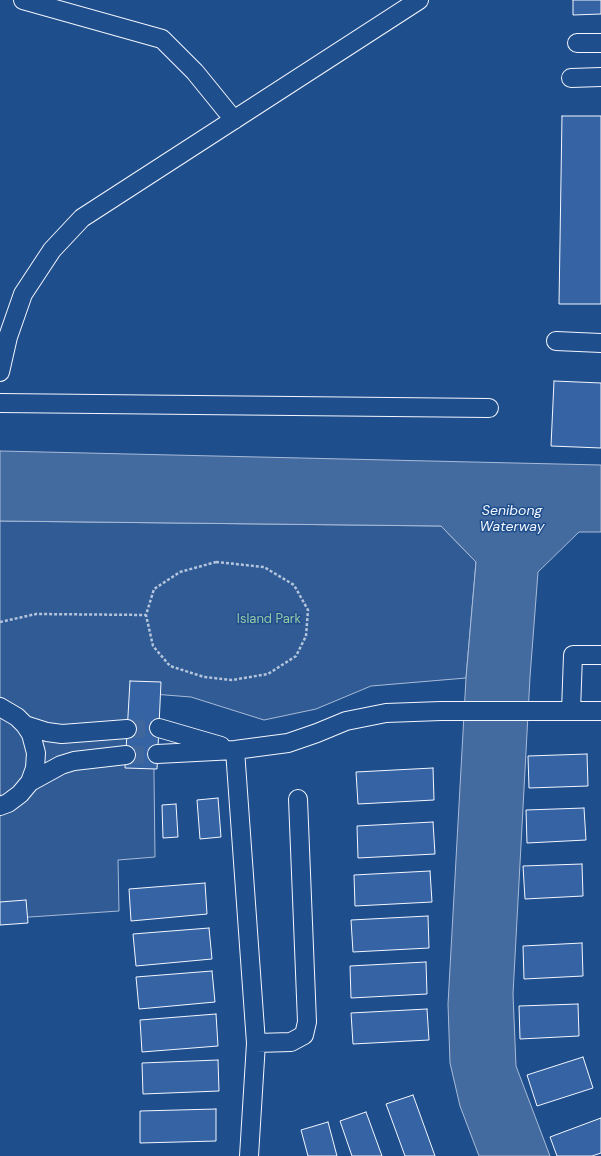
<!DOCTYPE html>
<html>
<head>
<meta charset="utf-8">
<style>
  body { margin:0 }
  canvas { display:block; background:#1f4e8c }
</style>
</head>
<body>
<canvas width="601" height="1156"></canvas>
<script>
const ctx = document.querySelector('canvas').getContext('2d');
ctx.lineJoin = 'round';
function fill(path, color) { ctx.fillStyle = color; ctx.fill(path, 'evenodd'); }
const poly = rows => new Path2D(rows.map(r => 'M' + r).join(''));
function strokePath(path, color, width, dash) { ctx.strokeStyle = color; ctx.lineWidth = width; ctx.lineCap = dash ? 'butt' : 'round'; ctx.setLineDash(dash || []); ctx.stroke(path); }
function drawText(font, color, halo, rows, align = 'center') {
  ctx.font = font + ' "DM Sans",sans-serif'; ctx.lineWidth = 3; ctx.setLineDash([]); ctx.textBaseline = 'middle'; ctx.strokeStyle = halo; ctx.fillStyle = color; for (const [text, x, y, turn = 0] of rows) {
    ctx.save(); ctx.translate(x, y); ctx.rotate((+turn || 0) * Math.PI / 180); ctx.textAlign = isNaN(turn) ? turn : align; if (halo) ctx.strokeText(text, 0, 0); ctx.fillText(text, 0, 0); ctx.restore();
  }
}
const built = poly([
  [0,521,441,526,476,562,466,678,371,686,316,709,264,720,191,697,153,694,155,857,118,860,119,911,0,919,0,521]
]);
const water = poly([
  [0,451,601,465,601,532,579,532,538,572,530,677,513,994,516,1066,550,1156,479,1156,460,1106,450,1063,448,1004,466,678,476,562,441,526,0,521,0,451]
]);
const building = poly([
  [573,0,601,0,601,14,573,15,573,0],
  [562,116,601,116,601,304,559,304,562,116],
  [554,381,601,383,601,448,551,446,554,381],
  [130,681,161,682,157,769,125,768,130,681],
  [587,754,588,786,529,788,528,756,587,754],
  [433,768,434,800,358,804,356,772,433,768],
  [218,798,221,837,200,839,197,800,218,798],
  [176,804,178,837,163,838,162,805,176,804],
  [584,808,586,840,527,843,526,810,584,808],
  [433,822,435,854,358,858,357,826,433,822],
  [582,864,583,896,525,899,523,866,582,864],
  [430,871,432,902,355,906,354,875,430,871],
  [205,883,207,914,131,921,129,889,205,883],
  [26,900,28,923,0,925,0,902,26,900],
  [428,916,429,948,353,952,351,920,428,916],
  [209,928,212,959,136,966,133,934,209,928],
  [582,943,583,976,524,979,523,946,582,943],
  [426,962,427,994,351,998,350,966,426,962],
  [212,971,215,1002,139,1009,136,977,212,971],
  [578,1004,579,1036,520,1039,519,1006,578,1004],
  [427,1009,429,1040,353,1044,351,1013,427,1009],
  [216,1014,218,1046,142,1052,140,1020,216,1014],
  [583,1057,593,1088,537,1106,527,1075,583,1057],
  [218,1060,219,1091,143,1094,142,1063,218,1060],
  [413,1095,435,1156,405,1156,386,1104,413,1095],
  [216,1109,216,1141,140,1143,140,1111,216,1109],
  [366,1112,382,1156,352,1156,340,1121,366,1112],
  [601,1118,601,1153,592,1156,557,1156,550,1137,601,1118],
  [328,1122,337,1156,308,1156,301,1130,328,1122]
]);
const streetTunnel = poly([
  [127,729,159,728],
  [126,755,157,754]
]);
const path = poly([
  [216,562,264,567,294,585,308,610,306,636,296,656,268,674,232,680,204,677,170,666,153,646,146,615,154,589,180,572,216,562],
  [0,622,36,614,146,615]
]);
const street = poly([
  [23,0,162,39,195,72,234,120],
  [577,43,601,43],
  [571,78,601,77],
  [556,341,601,343],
  [0,372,8,337,23,294,52,250,82,218,419,0],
  [0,403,489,408],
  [0,707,17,717,25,725,31,734,36,753,35,768,30,782,20,794,8,803,0,806],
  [571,711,573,655,601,655],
  [25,725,47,732,62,734,127,729],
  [159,728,221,746],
  [235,750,256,1043,249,1156],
  [157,754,235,750,288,743,317,733,346,721,386,713,441,711,601,711],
  [30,782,61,765,74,761,126,755],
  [256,1043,291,1042,304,1035,307,1022,298,799]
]);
const parkNames = [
  ["Island Park",269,620]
];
const waterNames = [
  ["Senibong",512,511],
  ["Waterway",512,527]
];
fill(built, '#305b95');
strokePath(built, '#a8bbd7', 1);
fill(water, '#446ba0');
strokePath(water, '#a8bbd7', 1);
fill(building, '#3563a3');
strokePath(building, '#f2f6ff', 1);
strokePath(streetTunnel, '#3f679d', 18, [18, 9]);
strokePath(street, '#f2f6ff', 20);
strokePath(path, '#b3c4dc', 2.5, [3, 2]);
strokePath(street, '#1f4e8c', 18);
drawText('13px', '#97c8a6', '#1f4e8c', parkNames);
drawText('italic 14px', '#f2f6ff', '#1f4e8c', waterNames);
</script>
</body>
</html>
